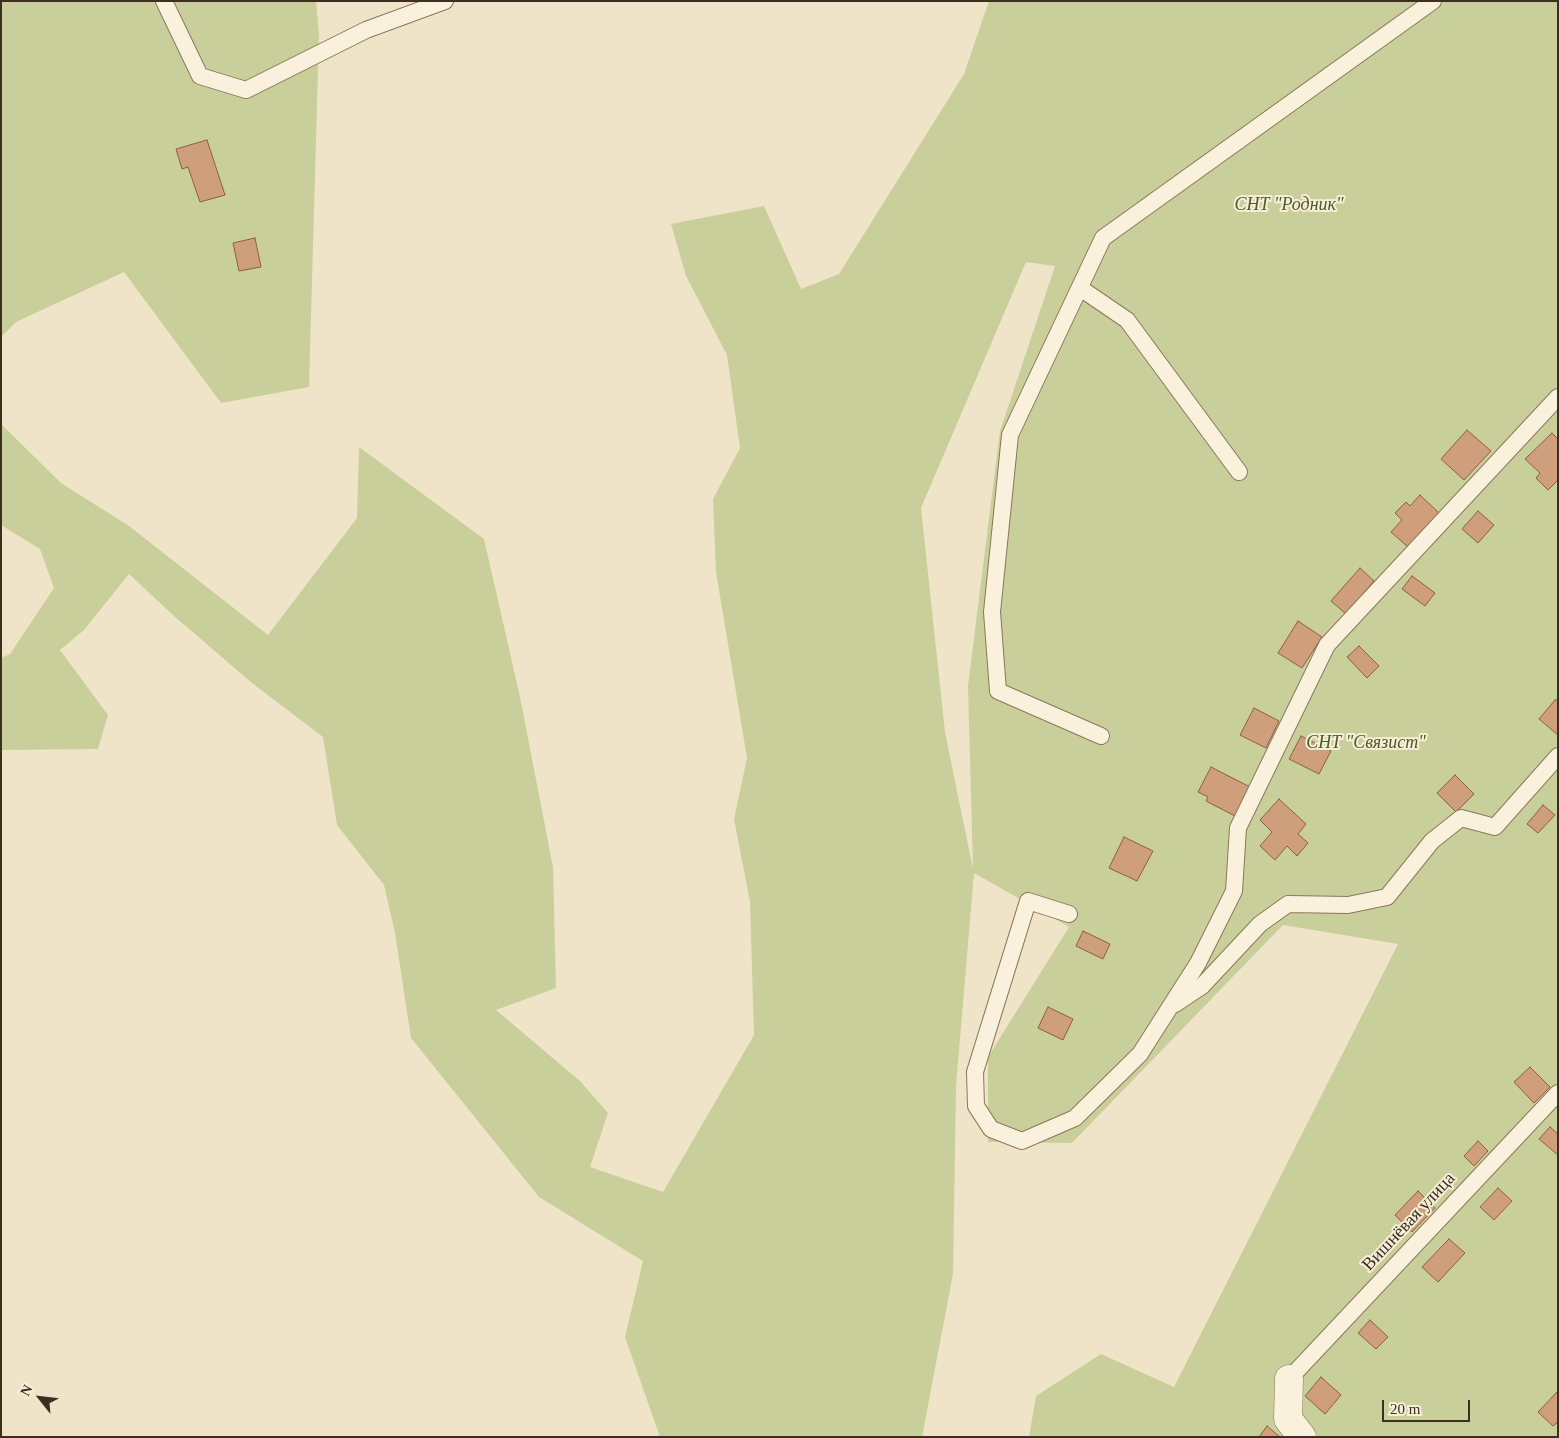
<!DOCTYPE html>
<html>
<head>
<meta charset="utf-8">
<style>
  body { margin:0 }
  #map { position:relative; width:1559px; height:1438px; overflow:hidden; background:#f0e4c8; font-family:"Times New Roman",serif }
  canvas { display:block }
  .frame { position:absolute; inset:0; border:2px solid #3d2e20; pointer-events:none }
  .north { position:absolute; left:15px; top:1373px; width:50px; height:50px; -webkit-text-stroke:4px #f7eed8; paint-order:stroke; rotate:299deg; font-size:14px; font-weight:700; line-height:20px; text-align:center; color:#3d2e20 }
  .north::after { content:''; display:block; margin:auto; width:18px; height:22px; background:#3d2e20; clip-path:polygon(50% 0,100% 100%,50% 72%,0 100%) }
  .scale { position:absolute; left:1382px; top:1400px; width:88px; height:22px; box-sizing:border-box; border:2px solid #3d2e20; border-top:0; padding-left:6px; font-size:15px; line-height:18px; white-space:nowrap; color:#3d2e20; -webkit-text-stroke:4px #f7eed8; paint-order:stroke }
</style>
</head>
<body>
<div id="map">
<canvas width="1559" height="1438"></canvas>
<div class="frame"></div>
<div class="north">N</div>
<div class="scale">20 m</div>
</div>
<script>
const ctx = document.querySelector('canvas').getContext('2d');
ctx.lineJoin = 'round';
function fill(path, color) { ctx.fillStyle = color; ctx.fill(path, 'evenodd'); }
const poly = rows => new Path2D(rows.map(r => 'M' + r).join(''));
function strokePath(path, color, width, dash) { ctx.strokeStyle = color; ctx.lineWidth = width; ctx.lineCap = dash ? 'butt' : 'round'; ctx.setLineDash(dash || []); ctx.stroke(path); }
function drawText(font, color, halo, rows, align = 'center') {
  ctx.font = font + ' "Times New Roman",serif'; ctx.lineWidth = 4; ctx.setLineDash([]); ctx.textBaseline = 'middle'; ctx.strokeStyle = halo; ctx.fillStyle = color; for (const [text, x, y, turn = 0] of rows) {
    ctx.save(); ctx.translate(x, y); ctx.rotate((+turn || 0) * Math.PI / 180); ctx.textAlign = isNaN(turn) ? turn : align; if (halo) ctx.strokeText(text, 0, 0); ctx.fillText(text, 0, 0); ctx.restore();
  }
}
const green = poly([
  [1,1,316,1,319,35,309,387,221,403,124,272,16,322,1,337],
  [989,1,1558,1,1558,1437,1029,1437,1036,1396,1101,1354,1174,1387,1398,944,1283,925,1072,1143,988,1142,988,1057,1069,927,974,873,956,1086,953,1274,922,1437,660,1437,625,1337,643,1261,539,1197,411,1038,395,933,384,885,337,825,323,737,252,683,174,616,129,574,84,630,60,650,108,715,98,749,1,750,1,658,10,654,54,588,40,549,1,525,1,424,61,483,129,526,268,635,357,518,359,447,484,539,520,697,553,867,556,988,496,1010,580,1081,608,1113,590,1167,663,1192,754,1035,750,902,734,819,747,758,716,572,713,499,740,448,727,355,686,276,671,224,764,206,801,289,839,274,964,74],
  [1026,262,1055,266,1000,431,968,686,973,869,945,732,921,508]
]);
const building = poly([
  [207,140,225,195,200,202,188,167,182,169,176,149,207,140],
  [255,238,261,267,239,271,233,243,255,238],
  [1467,430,1491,451,1464,480,1441,459,1467,430],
  [1552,433,1558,439,1558,480,1548,490,1536,478,1540,473,1525,459,1552,433],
  [1420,495,1439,513,1408,547,1391,532,1402,520,1395,513,1406,502,1410,506,1420,495],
  [1478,511,1494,525,1478,543,1462,529,1478,511],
  [1360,568,1374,581,1346,614,1331,601,1360,568],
  [1412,576,1435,593,1425,606,1402,589,1412,576],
  [1298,621,1322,637,1302,668,1278,653,1298,621],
  [1359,646,1379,666,1367,678,1347,657,1359,646],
  [1555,700,1558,700,1558,735,1539,719,1555,700],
  [1254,708,1279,721,1266,748,1240,735,1254,708],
  [1301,736,1331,751,1319,774,1289,759,1301,736],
  [1211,767,1250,787,1235,816,1206,801,1208,797,1198,792,1211,767],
  [1455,775,1474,794,1456,812,1437,793,1455,775],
  [1279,799,1306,824,1298,834,1308,843,1297,856,1287,846,1275,860,1260,846,1272,832,1260,820,1279,799],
  [1543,805,1555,815,1538,833,1527,824,1543,805],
  [1124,837,1153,851,1137,881,1109,868,1124,837],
  [1083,931,1110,944,1103,959,1076,946,1083,931],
  [1048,1007,1073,1019,1063,1040,1038,1028,1048,1007],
  [1530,1067,1550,1087,1534,1103,1514,1082,1530,1067],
  [1550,1127,1558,1134,1558,1155,1539,1139,1550,1127],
  [1478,1141,1488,1151,1474,1166,1464,1156,1478,1141],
  [1498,1188,1512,1201,1494,1220,1480,1207,1498,1188],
  [1418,1191,1435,1208,1412,1232,1395,1215,1418,1191],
  [1449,1239,1465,1253,1438,1282,1422,1267,1449,1239],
  [1370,1320,1388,1337,1376,1349,1358,1333,1370,1320],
  [1321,1377,1341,1395,1325,1414,1305,1396,1321,1377],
  [1558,1391,1558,1422,1553,1426,1538,1412,1558,1391],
  [1267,1426,1280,1437,1259,1437,1267,1426]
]);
const lane = poly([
  [164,1,200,76,246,90,366,30,445,1],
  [1080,288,1127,320,1239,472],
  [1101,736,998,691,992,612,1010,435,1103,238,1433,1],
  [1069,914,1028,901,975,1072,976,1106,991,1129,1022,1141,1075,1118,1140,1054,1198,963,1234,891,1238,828,1327,645,1558,397],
  [1175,1004,1202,986,1260,924,1288,904,1348,905,1387,897,1432,841,1461,818,1495,827,1558,756],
  [1289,1379,1558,1093]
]);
const street = poly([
  [1289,1379,1288,1419,1302,1437]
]);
const parkNames = [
  ["СНТ \"Родник\"",1289,205],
  ["СНТ \"Связист\"",1366,743]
];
const streetNames = [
  ["Вишнёвая улица",1409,1222,-47]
];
fill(green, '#c9cf9b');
fill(building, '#cf9f7d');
strokePath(building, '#8d5f41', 1);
strokePath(lane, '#8d765c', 18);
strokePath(street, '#8d765c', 29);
strokePath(lane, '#faf1dc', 16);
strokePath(street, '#faf1dc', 28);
drawText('italic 18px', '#4d5a26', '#f7eed8', parkNames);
drawText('18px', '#3d2e20', '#f7eed8', streetNames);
</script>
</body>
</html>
